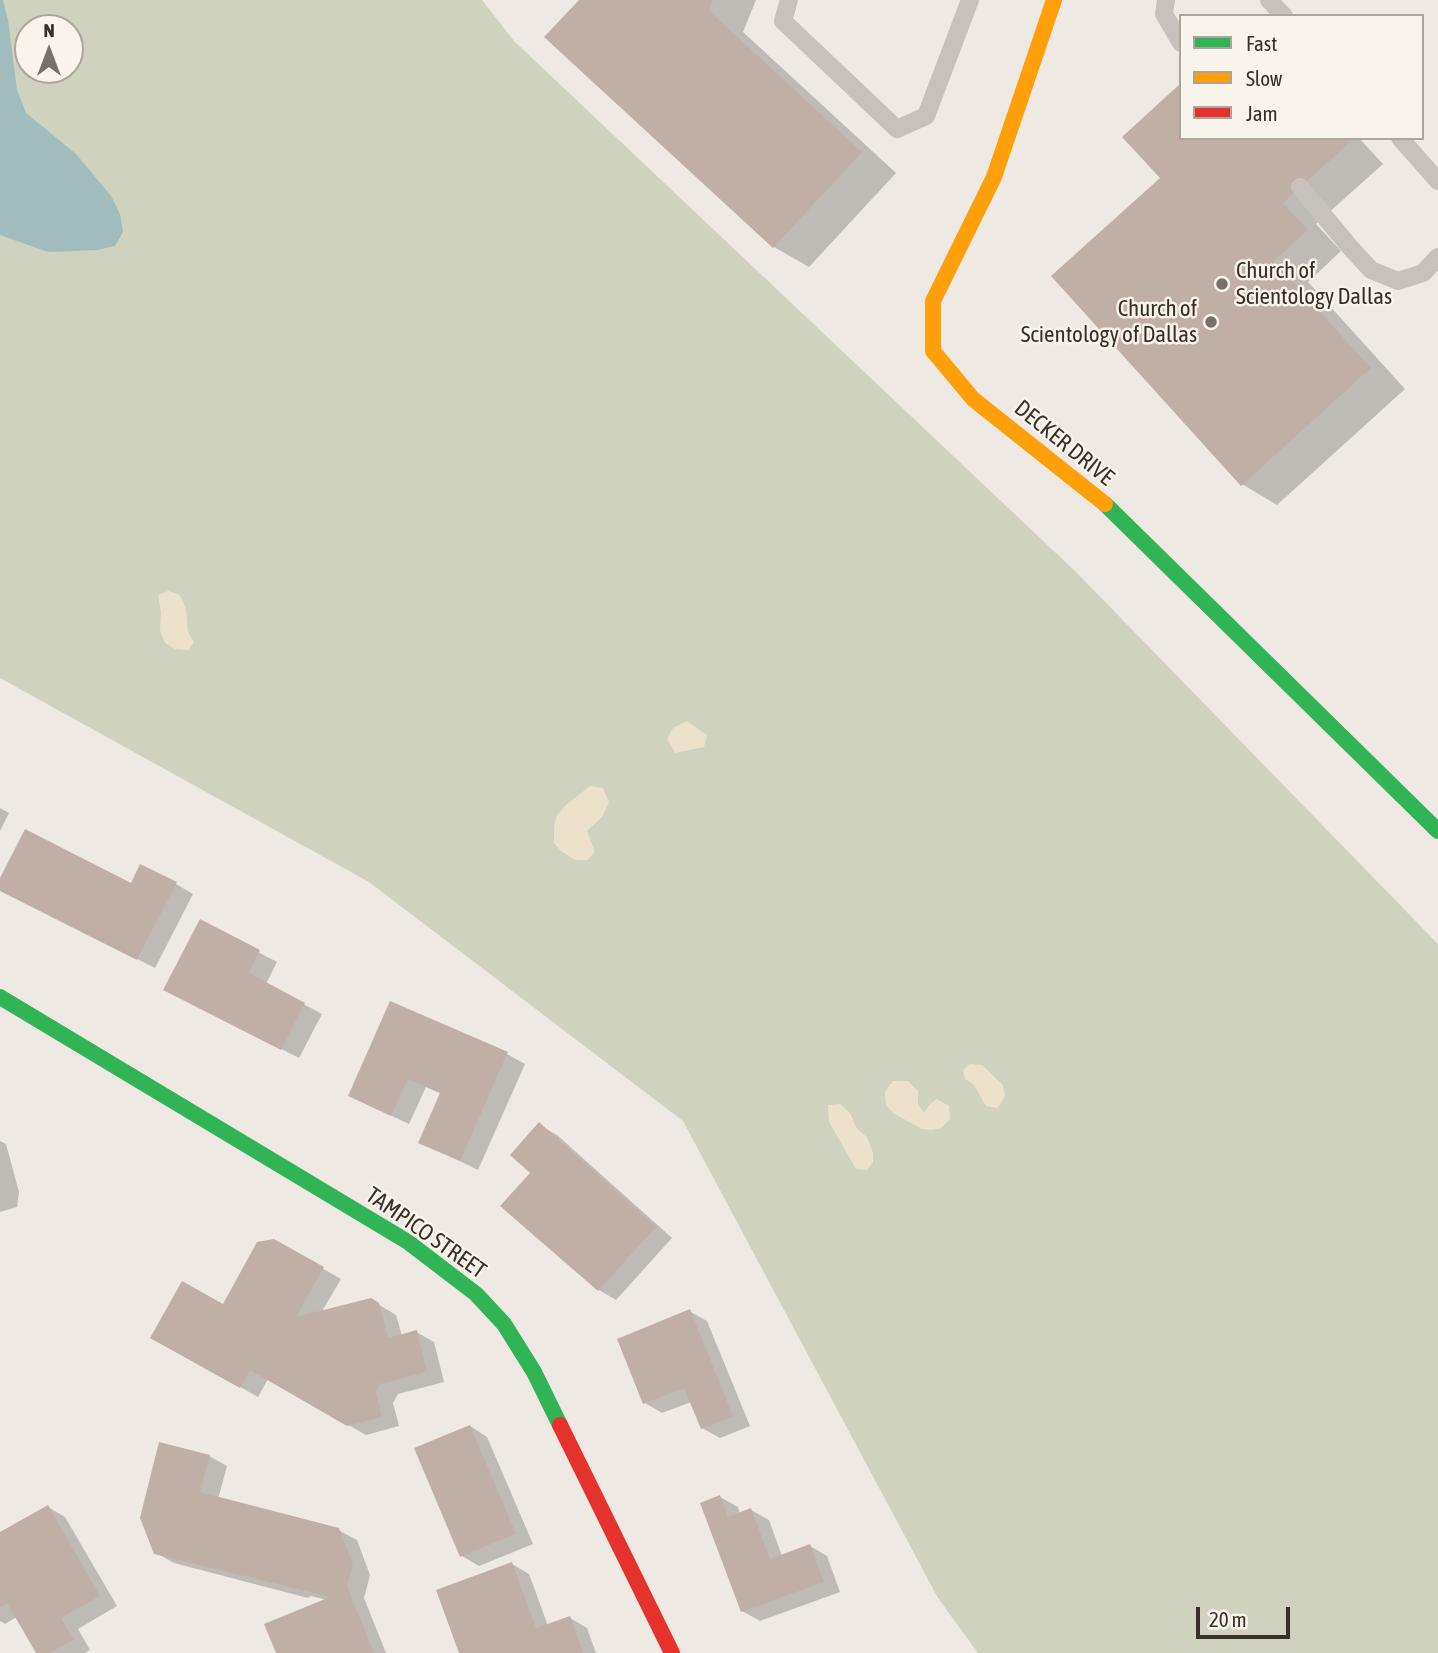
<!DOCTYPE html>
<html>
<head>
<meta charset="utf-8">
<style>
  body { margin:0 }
  #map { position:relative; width:1438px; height:1653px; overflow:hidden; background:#eee9e3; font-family:"Asap Condensed",sans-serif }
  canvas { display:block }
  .legend { position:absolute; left:1179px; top:14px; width:245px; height:126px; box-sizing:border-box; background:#f9f4eb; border:2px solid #aca59e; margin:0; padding:9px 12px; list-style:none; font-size:21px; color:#382f2a }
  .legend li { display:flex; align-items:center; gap:14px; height:35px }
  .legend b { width:35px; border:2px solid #aca59e }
  .north { position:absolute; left:14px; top:14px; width:70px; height:70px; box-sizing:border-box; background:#f9f4eb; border:2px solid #aca59e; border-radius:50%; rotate:0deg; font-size:19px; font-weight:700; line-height:28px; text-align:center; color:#382f2a }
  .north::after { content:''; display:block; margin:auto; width:24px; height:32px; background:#78706b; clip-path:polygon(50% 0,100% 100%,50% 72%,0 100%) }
  .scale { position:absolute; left:1196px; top:1607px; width:94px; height:32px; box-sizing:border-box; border:4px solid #382f2a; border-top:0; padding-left:9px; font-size:21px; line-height:24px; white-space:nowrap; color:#382f2a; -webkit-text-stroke:5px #f9f4eb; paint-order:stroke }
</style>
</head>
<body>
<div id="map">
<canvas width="1438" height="1653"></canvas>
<ul class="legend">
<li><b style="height:9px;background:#30b455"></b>Fast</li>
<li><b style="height:9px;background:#ff9f0a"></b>Slow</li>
<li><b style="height:9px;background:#e5322d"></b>Jam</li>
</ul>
<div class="north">N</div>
<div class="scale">20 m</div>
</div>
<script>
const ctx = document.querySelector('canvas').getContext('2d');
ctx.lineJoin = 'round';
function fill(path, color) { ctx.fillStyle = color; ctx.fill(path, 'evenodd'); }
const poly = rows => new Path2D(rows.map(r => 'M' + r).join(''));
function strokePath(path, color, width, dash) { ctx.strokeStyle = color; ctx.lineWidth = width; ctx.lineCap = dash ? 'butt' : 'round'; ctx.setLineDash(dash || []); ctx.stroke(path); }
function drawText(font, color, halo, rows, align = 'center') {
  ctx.font = font + ' "Asap Condensed",sans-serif'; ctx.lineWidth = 5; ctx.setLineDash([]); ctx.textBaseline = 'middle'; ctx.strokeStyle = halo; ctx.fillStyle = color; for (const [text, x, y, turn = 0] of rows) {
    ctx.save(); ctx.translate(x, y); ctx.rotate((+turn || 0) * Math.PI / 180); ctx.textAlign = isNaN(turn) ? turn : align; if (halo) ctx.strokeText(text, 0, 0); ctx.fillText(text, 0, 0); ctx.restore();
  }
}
const green = poly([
  [0,0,482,0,514,41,1076,572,1438,944,1438,1653,978,1653,938,1598,683,1121,369,882,0,678],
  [28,28,70,28,70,70,28,70]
]);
const sand = poly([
  [168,591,180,595,186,609,188,632,194,642,188,650,175,649,165,643,160,631,161,612,158,595],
  [687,721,707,735,704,747,675,753,667,739,673,728],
  [590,786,603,788,609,802,602,817,587,831,595,852,587,860,575,860,561,851,554,843,554,826,557,815,566,805],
  [970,1064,982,1065,1003,1085,1005,1096,998,1108,986,1106,974,1085,965,1079,963,1070],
  [893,1081,908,1081,918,1091,918,1104,924,1113,929,1105,937,1099,949,1106,950,1119,941,1128,931,1130,922,1129,893,1113,886,1105,885,1092],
  [840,1104,850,1113,857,1129,867,1137,873,1153,873,1162,867,1170,856,1169,829,1122,828,1105]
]);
const water = poly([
  [0,0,3,0,8,20,17,90,26,113,76,154,111,196,120,214,123,232,115,246,97,250,48,252,0,235]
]);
const shadow = poly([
  [582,0,756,0,743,32,896,173,809,267,774,247],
  [1181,138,1359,138,1383,164,1316,224,1341,251,1308,282,1405,389,1277,505,1242,484,1162,179],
  [0,808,9,813,0,831],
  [0,882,131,885,176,884,193,894,155,968,15,897,0,889],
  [201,922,277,962,266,984,322,1014,299,1058,183,999],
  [391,1003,507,1054,525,1064,478,1170,421,1142,442,1094,426,1087,409,1124,350,1096],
  [539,1125,557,1135,672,1238,616,1300,599,1290,532,1173],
  [0,1141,6,1144,19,1192,17,1207,0,1212],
  [273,1240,341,1279,321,1313,371,1300,396,1315,402,1336,416,1332,434,1342,444,1382,398,1394,393,1403,399,1426,366,1435,268,1379,258,1397,152,1337,223,1306],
  [689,1311,707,1321,750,1426,720,1438,702,1428,691,1402,662,1413,645,1403],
  [470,1426,487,1437,533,1544,479,1566,462,1556],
  [209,1456,227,1466,218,1499,338,1530,357,1540,370,1575,364,1598,386,1653,278,1653,327,1600,311,1596,308,1598,174,1563,155,1552],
  [720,1497,738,1507,740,1514,751,1510,769,1520,782,1556,810,1546,827,1556,840,1592,760,1621,742,1611],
  [48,1507,65,1517,117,1606,78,1629,90,1650,85,1653,38,1653,17,1617,5,1624,0,1621,0,1534],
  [512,1564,529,1574,548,1626,570,1618,587,1628,596,1653,461,1653]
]);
const building = poly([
  [579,0,713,0,709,11,862,152,773,248,544,37],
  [1181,83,1181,138,1345,138,1349,143,1283,203,1308,230,1274,261,1371,368,1241,486,1051,276,1160,178,1122,137],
  [25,829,131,883,140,864,177,882,137,960,0,891,0,878],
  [200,919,260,950,249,973,305,1003,281,1050,163,990],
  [390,1001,508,1052,460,1161,418,1143,440,1093,408,1079,391,1116,348,1096],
  [539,1122,656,1227,598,1291,500,1206,530,1173,510,1155],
  [274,1239,324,1267,296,1317,371,1298,379,1303,388,1338,417,1330,427,1372,380,1384,376,1392,382,1417,347,1426,250,1370,240,1388,150,1338,182,1281,223,1304,257,1242],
  [690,1309,733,1416,701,1429,684,1388,643,1404,617,1339],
  [470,1425,516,1534,460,1557,414,1448],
  [159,1442,210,1455,200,1492,339,1528,353,1564,347,1587,374,1653,276,1653,264,1624,330,1597,154,1554,140,1518],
  [720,1495,728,1517,751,1508,770,1559,810,1544,824,1582,741,1612,700,1503],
  [48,1505,100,1596,61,1618,74,1640,50,1653,36,1653,7,1603,0,1607,0,1532],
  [512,1562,536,1628,570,1616,583,1653,459,1653,436,1590]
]);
const lane = poly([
  [789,0,783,21,897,129,926,116,970,0],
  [1166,0,1164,14,1181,43],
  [1269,0,1284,16],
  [1400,138,1438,181],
  [1300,187,1349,246,1371,270,1398,281,1423,273,1438,257]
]);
const fast = poly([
  [1105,504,1438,831],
  [0,997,408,1242,476,1294,504,1324,534,1372,560,1425]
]);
const slow = poly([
  [1054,0,994,177,933,301,933,351,973,399,1105,504]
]);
const jam = poly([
  [560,1425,672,1653]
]);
const markers = [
  [1222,284,7,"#78706b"],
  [1211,322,7,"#78706b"]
];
const poiNames = [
  ["Church of",1236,271],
  ["Scientology Dallas",1236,297],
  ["Church of",1197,309,"right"],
  ["Scientology of Dallas",1197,335,"right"]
];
const streetNames = [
  ["DECKER DRIVE",1064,443,39],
  ["TAMPICO STREET",426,1233,35]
];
fill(green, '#ced2be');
fill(sand, '#ece2cb');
fill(water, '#a0bcbd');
fill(shadow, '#0003');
fill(building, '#c0afa6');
strokePath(lane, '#c6c1bc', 18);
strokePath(fast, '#30b455', 16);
strokePath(slow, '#ff9f0a', 16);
strokePath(jam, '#e5322d', 16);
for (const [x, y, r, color] of markers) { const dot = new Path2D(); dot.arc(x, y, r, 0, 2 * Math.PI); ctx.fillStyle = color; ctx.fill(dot); strokePath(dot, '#f9f4eb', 2.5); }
drawText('23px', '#382f2a', '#f9f4eb', poiNames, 'left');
drawText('23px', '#382f2a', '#f9f4eb', streetNames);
</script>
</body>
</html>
